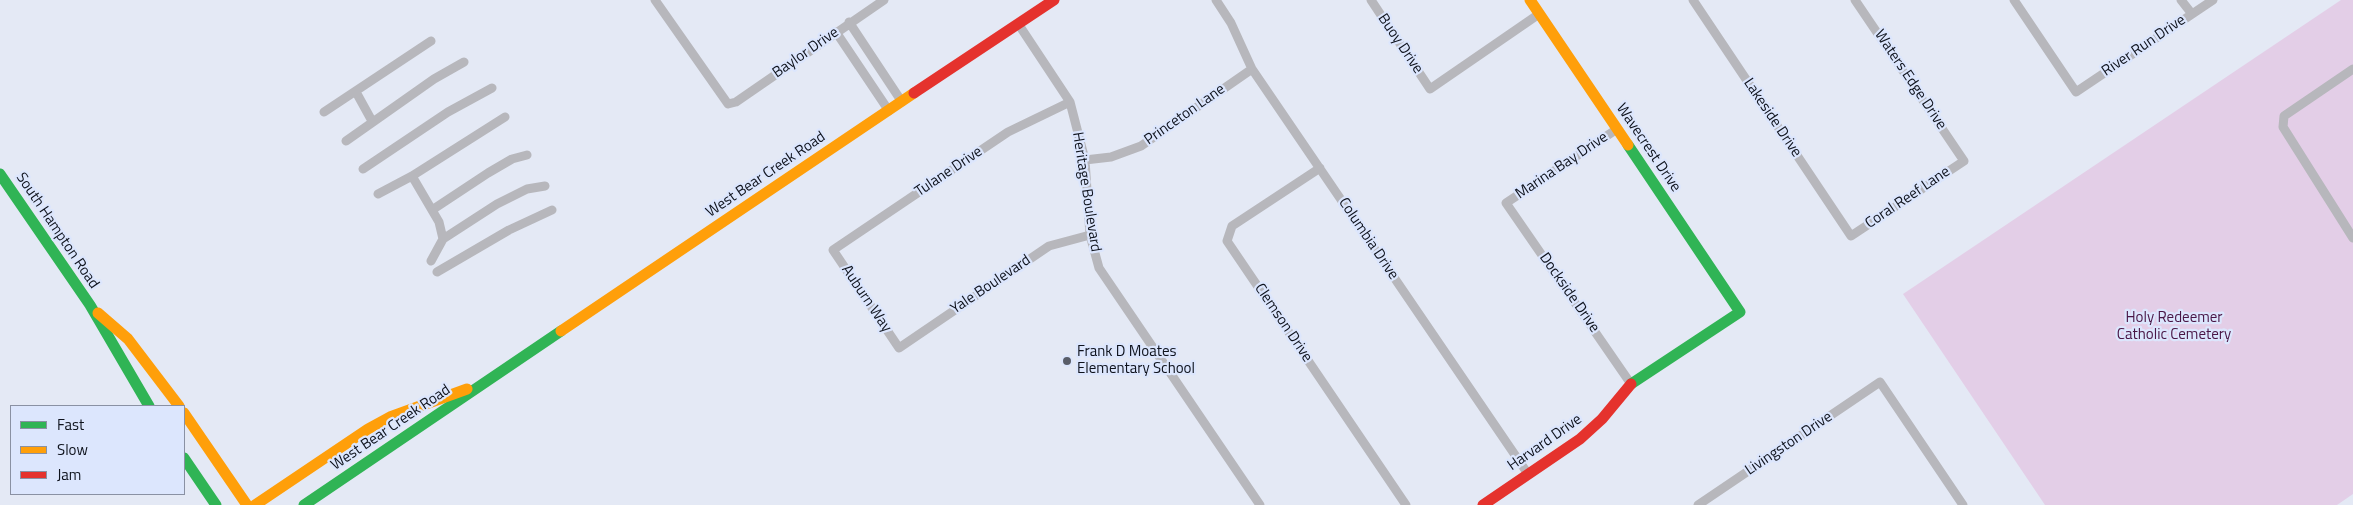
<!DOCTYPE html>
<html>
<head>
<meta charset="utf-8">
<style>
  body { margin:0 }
  #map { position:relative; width:2353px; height:505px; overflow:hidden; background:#e4e9f5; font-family:"Titillium Web",sans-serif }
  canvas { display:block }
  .legend { position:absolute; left:10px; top:405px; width:175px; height:90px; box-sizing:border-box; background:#dce6fd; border:1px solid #8a91a3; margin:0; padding:6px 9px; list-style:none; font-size:15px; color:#0e121c }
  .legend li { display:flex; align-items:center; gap:10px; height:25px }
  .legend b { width:25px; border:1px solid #8a91a3 }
</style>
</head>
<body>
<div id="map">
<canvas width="2353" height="505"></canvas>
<ul class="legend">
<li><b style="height:6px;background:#30b455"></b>Fast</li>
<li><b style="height:6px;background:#ff9f0a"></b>Slow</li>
<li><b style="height:6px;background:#e5322d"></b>Jam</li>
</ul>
</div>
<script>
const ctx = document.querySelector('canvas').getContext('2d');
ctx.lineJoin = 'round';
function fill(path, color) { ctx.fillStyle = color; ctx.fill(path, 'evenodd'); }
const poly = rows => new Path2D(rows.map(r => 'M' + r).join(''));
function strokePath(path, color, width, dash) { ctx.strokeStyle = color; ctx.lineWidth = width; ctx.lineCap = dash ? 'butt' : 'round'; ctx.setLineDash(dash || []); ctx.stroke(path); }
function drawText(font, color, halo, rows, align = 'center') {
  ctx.font = font + ' "Titillium Web",sans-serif'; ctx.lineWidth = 4.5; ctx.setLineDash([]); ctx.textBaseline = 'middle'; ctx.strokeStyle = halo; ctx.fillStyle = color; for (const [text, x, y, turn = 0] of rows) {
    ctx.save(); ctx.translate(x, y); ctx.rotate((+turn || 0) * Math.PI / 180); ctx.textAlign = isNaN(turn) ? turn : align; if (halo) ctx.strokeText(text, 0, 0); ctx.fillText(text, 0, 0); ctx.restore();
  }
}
const green = poly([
  [2341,0,2353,0,2353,494,2337,505,2045,505,1903,294]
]);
const street = poly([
  [655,0,728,104,736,102,884,0],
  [1216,0,1231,23,1252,69,1528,474],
  [1371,0,1430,89,1539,14],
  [1693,0,1851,236,1964,161,1855,0],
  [2014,0,2076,92,2213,0],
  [2181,0,2192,14],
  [849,22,902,102],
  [1019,25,1070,102,1085,160,1090,235,1099,268,1260,505],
  [836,32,889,111],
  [2353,69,2284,116,2283,127,2353,238],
  [356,92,372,121],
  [1070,102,1008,132,833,250,899,348,1049,246,1090,235],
  [324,112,431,41],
  [1617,129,1506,203,1631,384],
  [346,141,434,79,464,62],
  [1085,160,1111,157,1141,146,1252,69],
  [1320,168,1232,226,1227,241,1406,505],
  [363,169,448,112,492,88],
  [412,176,439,222,443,239],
  [378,194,412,176,505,117],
  [432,210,488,173,512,159,527,155],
  [431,261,443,239,497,204,527,189,545,186],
  [437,272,509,230,552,210],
  [1698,505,1880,382,1963,505]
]);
const fast = poly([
  [1628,145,1740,312,1631,384],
  [0,174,90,305,149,406],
  [184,458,216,505],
  [304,505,561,331]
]);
const slow = poly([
  [1530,0,1628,145],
  [98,313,128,339,179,406],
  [561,331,914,93],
  [184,413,247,505],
  [255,505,368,429,390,417,467,389]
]);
const jam = poly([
  [914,93,1054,0],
  [1483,505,1580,439,1602,419,1631,384]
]);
const markers = [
  [1067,361,5,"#595d68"]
];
const streetNames = [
  ["Buoy Drive",1400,44,56],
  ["River Run Drive",2144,46,-34],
  ["Baylor Drive",806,53,-35],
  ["Waters Edge Drive",1910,80,56],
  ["Princeton Lane",1185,115,-35],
  ["Lakeside Drive",1772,118,56],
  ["Wavecrest Drive",1648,148,56],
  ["Marina Bay Drive",1562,166,-34],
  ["Tulane Drive",949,172,-34],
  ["West Bear Creek Road",766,175,-34],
  ["Heritage Boulevard",1086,192,81],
  ["Coral Reef Lane",1908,198,-34],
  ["South Hampton Road",57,231,56],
  ["Columbia Drive",1368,239,56],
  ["Yale Boulevard",991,285,-34],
  ["Dockside Drive",1569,293,55],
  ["Auburn Way",866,299,56],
  ["Clemson Drive",1283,323,56],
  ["West Bear Creek Road",391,428,-34],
  ["Harvard Drive",1545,443,-35],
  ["Livingston Drive",1789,444,-34]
];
const parkNames = [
  ["Holy Redeemer",2174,318],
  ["Catholic Cemetery",2174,335]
];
const poiNames = [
  ["Frank D Moates",1077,352],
  ["Elementary School",1077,369]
];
fill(green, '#e3cee7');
strokePath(street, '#b7b7bc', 9);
strokePath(fast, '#30b455', 11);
strokePath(slow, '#ff9f0a', 11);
strokePath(jam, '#e5322d', 11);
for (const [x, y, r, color] of markers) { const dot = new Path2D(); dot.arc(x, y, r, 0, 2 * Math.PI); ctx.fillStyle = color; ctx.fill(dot); strokePath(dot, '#dce6fd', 2); }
drawText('15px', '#0e121c', '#dce6fd', streetNames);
drawText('15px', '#491545', '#dce6fd', parkNames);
drawText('15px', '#0e121c', '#dce6fd', poiNames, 'left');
</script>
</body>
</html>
